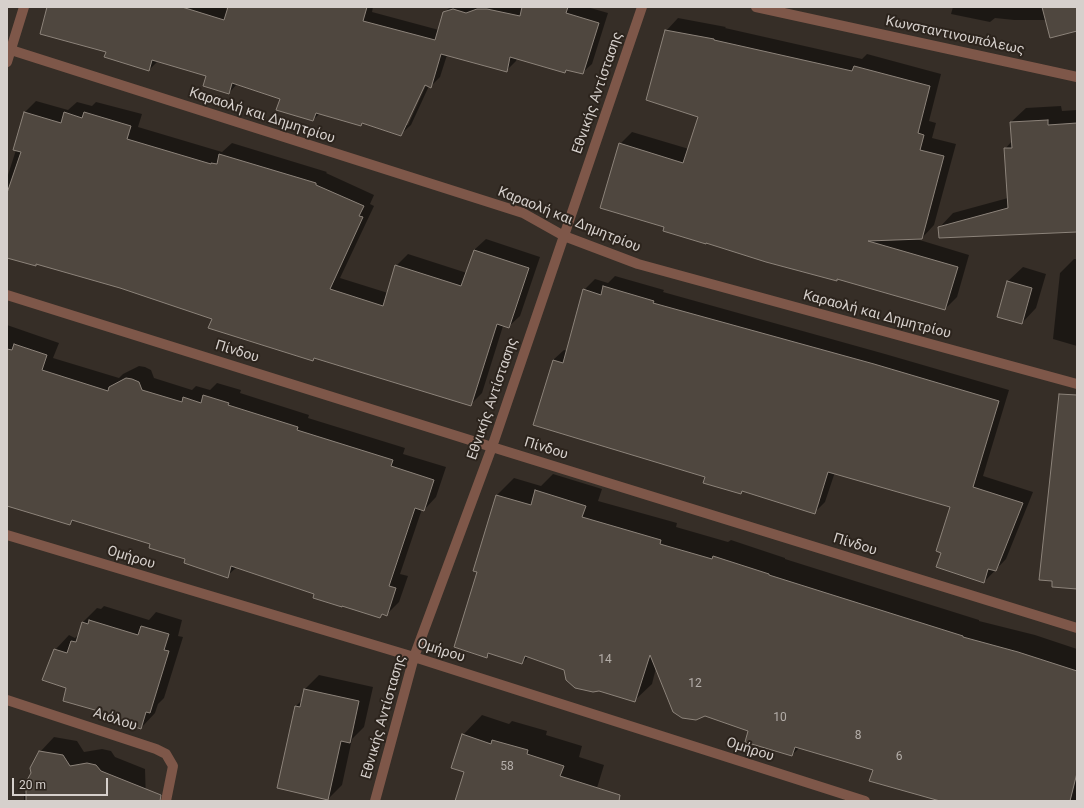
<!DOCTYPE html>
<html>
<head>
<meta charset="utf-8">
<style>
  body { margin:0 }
  #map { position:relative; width:1084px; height:808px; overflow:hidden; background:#362e27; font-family:Roboto,sans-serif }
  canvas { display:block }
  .frame { position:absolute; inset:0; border:8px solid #d6d0cc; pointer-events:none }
  .scale { position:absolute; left:12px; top:778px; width:96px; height:18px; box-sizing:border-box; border:2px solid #d6d0cc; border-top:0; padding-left:5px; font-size:12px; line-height:14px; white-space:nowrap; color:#d6d0cc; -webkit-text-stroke:3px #2c241d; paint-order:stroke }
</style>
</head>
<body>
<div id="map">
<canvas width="1084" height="808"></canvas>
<div class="frame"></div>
<div class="scale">20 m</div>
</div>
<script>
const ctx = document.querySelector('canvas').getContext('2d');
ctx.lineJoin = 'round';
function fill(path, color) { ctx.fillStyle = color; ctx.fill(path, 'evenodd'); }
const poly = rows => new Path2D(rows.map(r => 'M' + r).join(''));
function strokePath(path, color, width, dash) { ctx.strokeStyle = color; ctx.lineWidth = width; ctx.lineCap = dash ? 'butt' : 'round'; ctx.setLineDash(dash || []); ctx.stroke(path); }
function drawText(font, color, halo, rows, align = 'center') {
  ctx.font = font + ' Roboto,sans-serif'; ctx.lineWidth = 4; ctx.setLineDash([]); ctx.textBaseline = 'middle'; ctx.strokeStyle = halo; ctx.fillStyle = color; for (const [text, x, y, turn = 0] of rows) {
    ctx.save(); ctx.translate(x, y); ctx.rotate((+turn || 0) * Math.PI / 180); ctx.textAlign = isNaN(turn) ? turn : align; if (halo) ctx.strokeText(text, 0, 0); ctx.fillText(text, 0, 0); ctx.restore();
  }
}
const shadow = poly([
  [48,7,222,7,228,9,229,7,373,7,372,12,439,30,444,13,450,7,587,7,608,13,592,64,582,73,568,69,565,72,517,58,516,61,506,71,447,55,440,77,431,86,429,86,411,125,401,134,363,123,361,125,320,113,313,120,281,98,237,84,229,93,207,76,158,61,149,70,107,51],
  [426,80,428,81,408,125,405,125],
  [953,7,1077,7,1077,30,1046,20,1014,20,995,18,990,22,951,14],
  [678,18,726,27,725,28,862,59,867,54,941,74,929,121,936,123,932,138,956,144,934,225,922,238,913,238,969,255,957,297,945,309,838,278,836,280,665,226,620,144,632,132,689,149,699,116,666,31],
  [36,101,68,110,77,102,92,106,96,102,142,114,138,127,222,152,232,143,327,172,326,173,374,195,370,204,374,206,340,278,388,293,396,266,408,254,467,273,474,250,486,239,540,257,520,316,508,327,503,326,482,393,470,405,315,358,313,360,213,318,120,287,37,263,35,265,7,256,7,178,16,150,25,112],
  [1061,106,1062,111,1077,110,1077,231,939,228,953,213,1008,198,1005,149,1012,141,1011,122,1026,108],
  [1074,259,1077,259,1077,346,1053,339,1060,273],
  [1023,267,1046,274,1036,308,1022,323,998,316,1008,281],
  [615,276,664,290,663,292,885,354,1009,390,983,476,1033,492,1006,559,984,582,942,553,951,507,835,472,825,502,814,513,706,476,553,360,564,350,567,351,584,290,595,279,608,283],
  [7,325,59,343,53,358,119,378,123,374,139,366,145,367,151,370,154,378,192,390,196,386,210,390,217,383,241,390,240,393,309,415,308,418,405,448,403,454,446,467,436,497,424,510,422,509,400,574,408,576,399,602,387,614,384,613,380,617,315,593,237,567,227,576,151,544,74,520,70,524,7,499],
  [553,474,602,489,598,501,677,523,676,527,728,542,731,540,785,558,785,559,979,620,979,621,1035,635,1077,649,1077,801,943,801,874,769,799,748,792,755,749,730,656,668,652,684,635,700,564,669,529,656,522,663,490,653,487,657,479,571,474,570,497,495,514,478,541,486],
  [104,606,149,620,156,612,182,620,178,636,183,637,164,698,158,704,155,713,141,728,68,687,55,650,69,635,75,638,80,633,83,622,97,608,101,609],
  [319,675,373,687,364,727,352,739,342,785,328,799,296,706,302,700,305,689],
  [482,715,509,724,512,721,547,731,546,735,582,746,579,757,604,765,593,801,456,801,466,771,463,735],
  [54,737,77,741,84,752,102,749,111,751,115,757,145,769,146,801,24,801,24,794,27,791,40,752]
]);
const building = poly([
  [47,7,182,7,224,20,228,7,367,7,363,21,435,40,443,12,453,9,466,13,477,9,487,9,520,16,522,7,568,7,566,13,599,23,583,74,566,70,565,73,510,57,507,72,441,54,431,88,425,85,401,136,362,123,361,126,316,113,313,121,276,110,280,99,232,83,229,94,203,86,206,76,152,60,149,71,104,57,106,52,40,34,47,7],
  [1042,7,1077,7,1077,31,1050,38,1042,7],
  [665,30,714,39,714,40,852,71,854,66,930,86,918,133,924,135,920,150,944,156,922,239,868,241,958,267,945,310,837,279,837,281,766,262,706,243,706,244,663,231,664,227,600,208,619,143,683,163,698,117,646,100,665,30],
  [24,112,61,123,64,112,82,118,84,112,131,126,127,139,211,164,211,163,217,164,219,154,316,183,316,185,364,206,359,216,363,217,330,289,383,306,395,265,461,286,474,250,529,268,509,328,497,324,471,406,314,358,313,361,208,328,212,319,120,288,36,264,36,266,7,258,7,193,21,152,13,150,24,112],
  [1048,120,1048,125,1077,123,1077,232,939,238,938,227,1008,208,1004,148,1012,148,1010,122,1048,120],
  [1007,281,1032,288,1022,324,997,317,1007,281],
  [603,286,654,301,653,303,874,364,999,401,973,487,1023,503,996,571,988,569,984,583,936,567,941,553,936,551,950,507,828,472,815,514,742,491,741,494,703,483,705,477,533,425,553,360,563,363,583,289,601,295,603,286],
  [14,344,47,355,42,370,108,391,109,387,126,378,132,379,139,382,142,390,182,402,183,397,201,403,203,395,229,403,228,405,298,427,297,430,393,460,391,466,434,480,424,511,415,508,389,586,396,588,387,616,382,614,380,618,342,606,342,607,313,598,314,594,231,566,228,578,184,563,185,559,149,548,150,544,72,520,70,525,7,506,7,349,12,350,14,344],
  [1059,394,1077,395,1077,589,1052,587,1052,581,1039,580,1059,394],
  [535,490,586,506,582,517,661,540,660,544,712,559,713,556,769,574,769,575,963,636,963,637,1018,652,1077,671,1077,773,1070,801,940,801,869,781,873,770,795,747,792,756,745,742,748,731,705,716,696,720,682,718,673,712,650,655,635,702,599,691,593,692,575,688,566,680,564,670,525,656,522,664,488,653,487,658,454,647,477,572,473,571,496,495,531,505,535,490],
  [89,620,138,635,141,626,169,634,164,650,169,651,150,713,146,712,141,729,115,720,116,716,63,701,66,688,42,680,54,649,67,653,71,641,76,642,82,622,88,624,89,620],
  [304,689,359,701,350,743,341,741,328,800,277,788,295,706,300,707,304,689],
  [462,734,491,744,492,740,528,750,527,754,564,766,560,776,620,795,619,801,455,801,464,772,451,768,462,734],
  [39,751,63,755,70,766,87,763,96,765,101,771,161,795,160,801,26,801,26,782,31,773,30,768,39,751]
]);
const minor = poly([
  [756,7,1077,77],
  [11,50,523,213,564,236,638,264,1077,384],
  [7,62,24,7],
  [7,295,492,447,1077,628],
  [7,535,414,657,865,801],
  [7,700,156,749,166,754,173,766,166,801],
  [375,801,414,657,492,447,642,7]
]);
const numberNames = [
  ["14",605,660],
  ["12",695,684],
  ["10",780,718],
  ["8",858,736],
  ["6",899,757],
  ["58",507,767]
];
const streetNames = [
  ["Κωνσταντινουπόλεως",955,36,12],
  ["Εθνικής Αντίστασης",598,93,-71],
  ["Καραολή και Δημητρίου",262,116,18],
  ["Καραολή και Δημητρίου",569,220,22],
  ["Καραολή και Δημητρίου",877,315,15],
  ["Πίνδου",237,352,17],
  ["Εθνικής Αντίστασης",493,399,-71],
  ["Πίνδου",546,449,17],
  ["Πίνδου",855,545,17],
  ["Ομήρου",131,558,17],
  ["Ομήρου",441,651,18],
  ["Εθνικής Αντίστασης",384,717,-74],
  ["Αιόλου",115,720,18],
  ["Ομήρου",750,750,18]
];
fill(shadow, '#0007');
fill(building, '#4f473f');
strokePath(building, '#8c837a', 1);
strokePath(minor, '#7e5749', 10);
drawText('12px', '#b4aea9', null, numberNames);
drawText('14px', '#d6d0cc', '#2c241d', streetNames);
</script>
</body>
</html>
